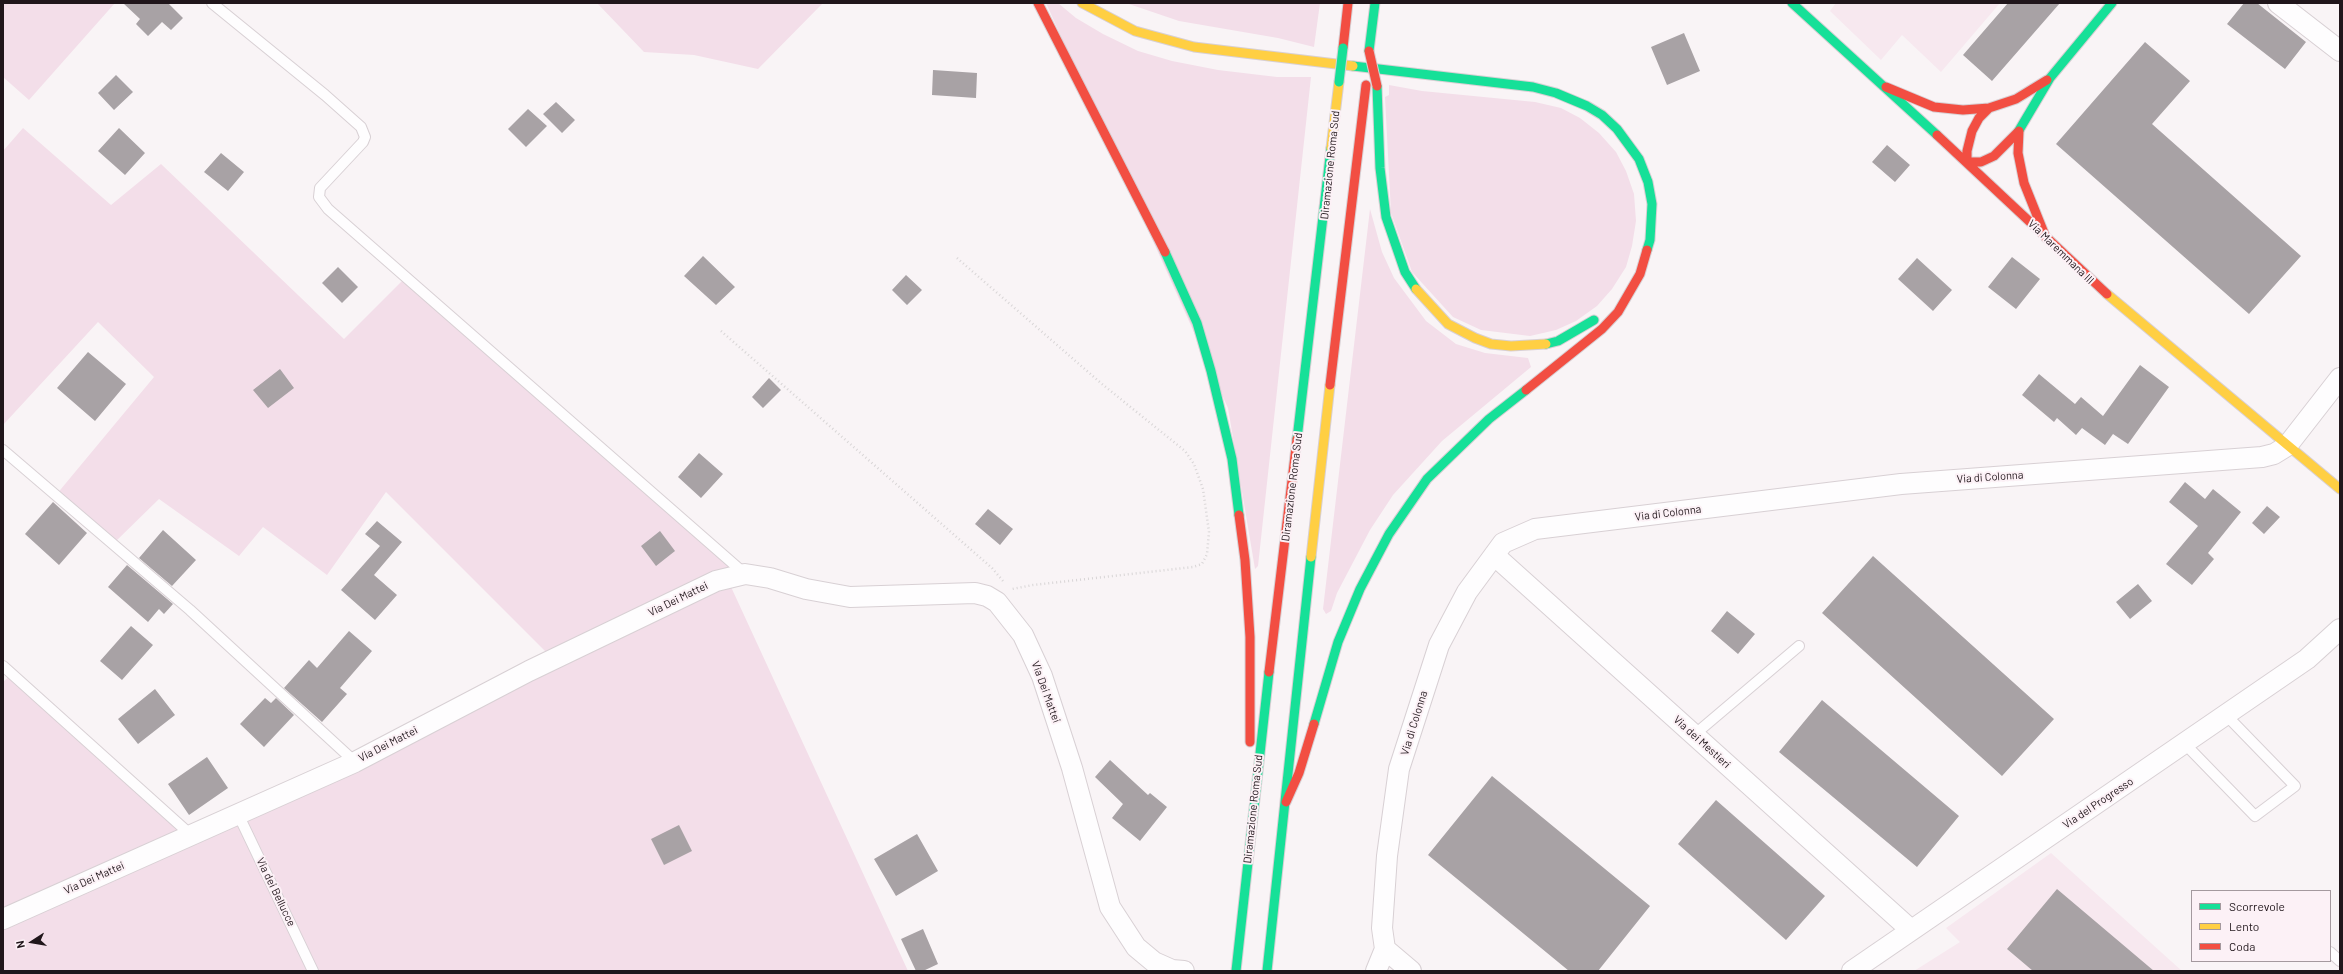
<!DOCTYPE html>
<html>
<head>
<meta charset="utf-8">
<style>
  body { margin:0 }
  #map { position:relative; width:2343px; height:974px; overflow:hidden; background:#f9f4f6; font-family:Barlow,sans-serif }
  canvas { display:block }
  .frame { position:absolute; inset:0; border:4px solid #20161b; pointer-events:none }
  .legend { position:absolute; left:2191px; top:890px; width:140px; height:72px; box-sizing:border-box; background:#fcf1f6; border:1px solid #a4999e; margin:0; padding:5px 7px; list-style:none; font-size:12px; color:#20161b }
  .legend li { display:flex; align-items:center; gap:8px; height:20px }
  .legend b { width:20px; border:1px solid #a4999e }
  .north { position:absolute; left:12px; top:922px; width:40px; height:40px; -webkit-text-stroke:3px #fcf1f6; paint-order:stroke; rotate:258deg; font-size:11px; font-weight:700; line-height:16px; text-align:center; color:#20161b }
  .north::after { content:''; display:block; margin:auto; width:14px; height:18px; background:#20161b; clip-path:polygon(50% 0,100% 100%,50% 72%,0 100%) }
</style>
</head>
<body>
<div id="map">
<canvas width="2343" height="974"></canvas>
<div class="frame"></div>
<ul class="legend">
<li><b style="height:5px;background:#16e098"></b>Scorrevole</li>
<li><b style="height:5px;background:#ffcf43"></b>Lento</li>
<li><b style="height:5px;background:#f24e42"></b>Coda</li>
</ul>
<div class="north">N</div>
</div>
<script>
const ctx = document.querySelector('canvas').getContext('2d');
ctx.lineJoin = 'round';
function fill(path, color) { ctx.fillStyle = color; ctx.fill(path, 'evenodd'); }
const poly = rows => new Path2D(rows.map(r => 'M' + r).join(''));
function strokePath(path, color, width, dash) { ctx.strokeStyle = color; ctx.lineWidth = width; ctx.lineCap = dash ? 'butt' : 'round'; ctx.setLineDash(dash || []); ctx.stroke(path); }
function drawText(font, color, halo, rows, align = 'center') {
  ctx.font = font + ' Barlow,sans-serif'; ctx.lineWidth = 4; ctx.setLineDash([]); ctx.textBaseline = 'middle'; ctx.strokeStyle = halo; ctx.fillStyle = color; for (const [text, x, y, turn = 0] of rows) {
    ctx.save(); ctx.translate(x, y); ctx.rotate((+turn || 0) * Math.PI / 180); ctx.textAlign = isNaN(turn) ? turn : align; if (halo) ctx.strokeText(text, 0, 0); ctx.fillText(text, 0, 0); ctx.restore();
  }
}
const built = poly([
  [1836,3,2000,3,1941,72,1902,35,1881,60,1830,11],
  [2051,853,2182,971,1914,971,1960,942,1946,928]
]);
const green = poly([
  [3,3,115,3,29,100,3,77],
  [597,3,823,3,758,69,694,55,644,52],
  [1046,3,1058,3,1076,18,1103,34,1138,51,1172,61,1218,70,1277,77,1311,77,1258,566,1255,569,1228,408],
  [1126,3,1320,3,1314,47,1278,38,1179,21],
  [1389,85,1422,91,1535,102,1561,108,1580,118,1599,133,1616,152,1626,171,1634,194,1636,221,1632,246,1626,267,1612,289,1597,306,1576,321,1556,330,1530,336,1481,330,1453,317,1412,272,1391,213,1385,97,1389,95],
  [23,128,111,205,161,164,344,339,410,273,731,563,726,576,908,971,3,971,3,682,12,674,191,835,553,659,386,492,327,575,263,527,239,556,159,499,113,544,56,495,154,377,98,322,3,425,3,151],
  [1370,209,1382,252,1394,278,1426,321,1456,344,1485,353,1528,358,1531,367,1442,441,1393,495,1370,530,1337,593,1331,611,1326,614,1323,609]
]);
const building = poly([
  [123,3,168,3,183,18,171,30,162,22,148,36,136,24,140,19],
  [2008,3,2060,3,1992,81,1963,55],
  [2244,3,2257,3,2306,42,2285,69,2227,24],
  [1684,33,1700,71,1667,85,1651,47],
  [2145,42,2190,81,2152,124,2301,256,2249,314,2056,144],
  [933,70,977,73,976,98,932,95],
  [116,75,133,92,114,110,98,93],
  [556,102,575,120,562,133,543,114],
  [528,109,547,126,526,147,508,129],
  [119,128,145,153,125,175,98,151],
  [1887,145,1910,165,1895,182,1872,162],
  [221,153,244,172,228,191,204,172],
  [703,256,735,287,716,305,684,276],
  [2012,257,2040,279,2016,309,1988,287],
  [1917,258,1952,290,1933,311,1898,279],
  [338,267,358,287,342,303,322,283],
  [906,275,922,290,907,305,892,290],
  [88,352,126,384,95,421,57,388],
  [2140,365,2169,387,2128,444,2113,434,2105,445,2082,428,2076,435,2057,418,2054,422,2022,395,2039,374,2075,404,2081,397,2103,416],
  [280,369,294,388,268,408,253,390],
  [769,378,781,390,763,408,752,397],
  [699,453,723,474,701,498,678,477],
  [2185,482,2205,499,2213,489,2241,512,2208,553,2214,559,2192,585,2166,564,2198,526,2169,502],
  [53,502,87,533,59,565,25,534],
  [2267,506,2280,517,2264,534,2252,523],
  [988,509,1013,529,1000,545,975,524],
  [377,521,402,542,374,575,397,595,375,620,341,590,380,546,365,534],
  [163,530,196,560,172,586,139,558],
  [660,531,675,551,656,566,641,546],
  [1873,556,2054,719,2002,776,1822,613],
  [127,565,173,604,164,614,159,609,148,622,108,587],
  [2138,584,2152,601,2130,619,2116,602],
  [1727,611,1755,634,1738,654,1711,631],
  [131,626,153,645,122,680,100,661],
  [349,631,372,651,340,688,347,694,322,722,284,688,309,660,317,668],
  [155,689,175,715,138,744,118,719],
  [265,698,271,703,276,698,294,715,264,747,240,724],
  [1822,700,1959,816,1917,867,1779,752],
  [207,757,228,788,189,815,168,784],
  [1110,760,1148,795,1150,793,1167,807,1140,841,1112,818,1123,804,1095,777],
  [1492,776,1650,906,1598,971,1569,971,1428,855],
  [1716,800,1825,896,1786,940,1678,844],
  [679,825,692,851,664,865,651,839],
  [917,834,938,871,896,896,874,859],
  [2057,889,2154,971,2033,971,2007,949],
  [923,929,938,964,923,971,916,971,901,939]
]);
const path = poly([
  [957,258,1102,384,1185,451,1194,464,1203,489,1209,532,1207,554,1202,564,1193,567,1033,585,1012,589],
  [721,331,992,568,1003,581]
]);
const lane = poly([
  [212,3,325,95,361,127,365,137,363,142,320,188,319,197,328,209,745,574],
  [3,450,190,610,355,762],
  [3,666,191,835],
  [1694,735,1799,646],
  [2185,744,2255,816,2295,786,2226,715],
  [238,814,313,971],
  [2330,952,2340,961]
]);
const street = poly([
  [2278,3,2340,51],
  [1494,555,1911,930],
  [3,919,355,762,529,671,716,581,745,574,770,578,806,589,850,597,975,593,987,596,997,602,1023,635,1042,676,1072,768,1110,907,1136,947,1154,962,1172,970,1184,971],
  [1385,949,1411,971],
  [1376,971,1385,949,1382,928,1387,856,1399,769,1439,645,1467,592,1503,543,1535,529,1901,484,2262,457,2274,454,2287,446,2340,378],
  [1852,971,2307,659,2340,629]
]);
const fast = poly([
  [1792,3,1937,135],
  [1369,51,1375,3],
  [1353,66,1533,87,1556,93,1587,106,1602,115,1617,129,1639,159,1648,182,1652,204,1650,240,1647,250],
  [1377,86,1380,168,1386,217,1405,272,1416,289],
  [2018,132,2050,78,2112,3],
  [1165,252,1197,323,1211,371,1232,459,1239,515],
  [1546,344,1558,341,1594,320],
  [1297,439,1331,148],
  [1314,724,1338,642,1360,589,1389,534,1427,479,1489,419,1526,390],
  [1236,971,1269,672],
  [1267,971,1311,557]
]);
const slow = poly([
  [1082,3,1135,31,1194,47,1353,66],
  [1331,148,1339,82],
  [1416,289,1448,324,1475,338,1491,344,1511,346,1546,344],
  [2107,294,2340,489],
  [1311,557,1330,385]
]);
const jam = poly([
  [1038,3,1165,252],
  [1343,48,1348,3],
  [1886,87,1934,107,1963,110,1989,108,2016,99,2047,80],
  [1989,108,1979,118,1972,131,1967,151,1967,162,1981,162,1994,156,2018,132],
  [2019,131,2018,153,2024,183,2046,238],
  [1937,135,2107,294],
  [1330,385,1366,85],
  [1526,390,1602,329,1618,312,1640,274,1647,250],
  [1239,515,1245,560,1250,637,1250,742],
  [1269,672,1297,439],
  [1286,802,1299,773,1314,724]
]);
const fastBridge = poly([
  [1339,82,1343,48]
]);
const jamBridge = poly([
  [1369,51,1377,86]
]);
const streetNames = [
  ["Diramazione Roma Sud",1330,165,-84],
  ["Via Maremmana III",2061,252,44],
  ["Via di Colonna",1990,477,-4],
  ["Diramazione Roma Sud",1292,487,-83],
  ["Via di Colonna",1668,513,-7],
  ["Via Dei Mattei",678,599,-26],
  ["Via Dei Mattei",1046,692,70],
  ["Via di Colonna",1414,723,-73],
  ["Via dei Mestieri",1702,742,42],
  ["Via Dei Mattei",388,744,-27],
  ["Via del Progresso",2098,803,-34],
  ["Diramazione Roma Sud",1253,809,-84],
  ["Via Dei Mattei",94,878,-24],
  ["Via dei Bellucce",276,892,64]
];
fill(built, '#f7e8ef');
fill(green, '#f3dee9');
fill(building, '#a8a2a5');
strokePath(lane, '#d8d0d4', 12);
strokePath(street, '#d8d0d4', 22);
strokePath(fast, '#d8d0d4', 11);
strokePath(slow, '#d8d0d4', 11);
strokePath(jam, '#d8d0d4', 11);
strokePath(path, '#d8d5d6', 2.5, [1, 3]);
strokePath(lane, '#fefdfe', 10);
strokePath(street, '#fefdfe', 20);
strokePath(fast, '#16e098', 9);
strokePath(slow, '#ffcf43', 9);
strokePath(jam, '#f24e42', 9);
strokePath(fastBridge, '#d8d0d4', 11, []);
strokePath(jamBridge, '#d8d0d4', 11, []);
strokePath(fastBridge, '#16e098', 9);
strokePath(jamBridge, '#f24e42', 9);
drawText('11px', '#20161b', '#fcf1f6', streetNames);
</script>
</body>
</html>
